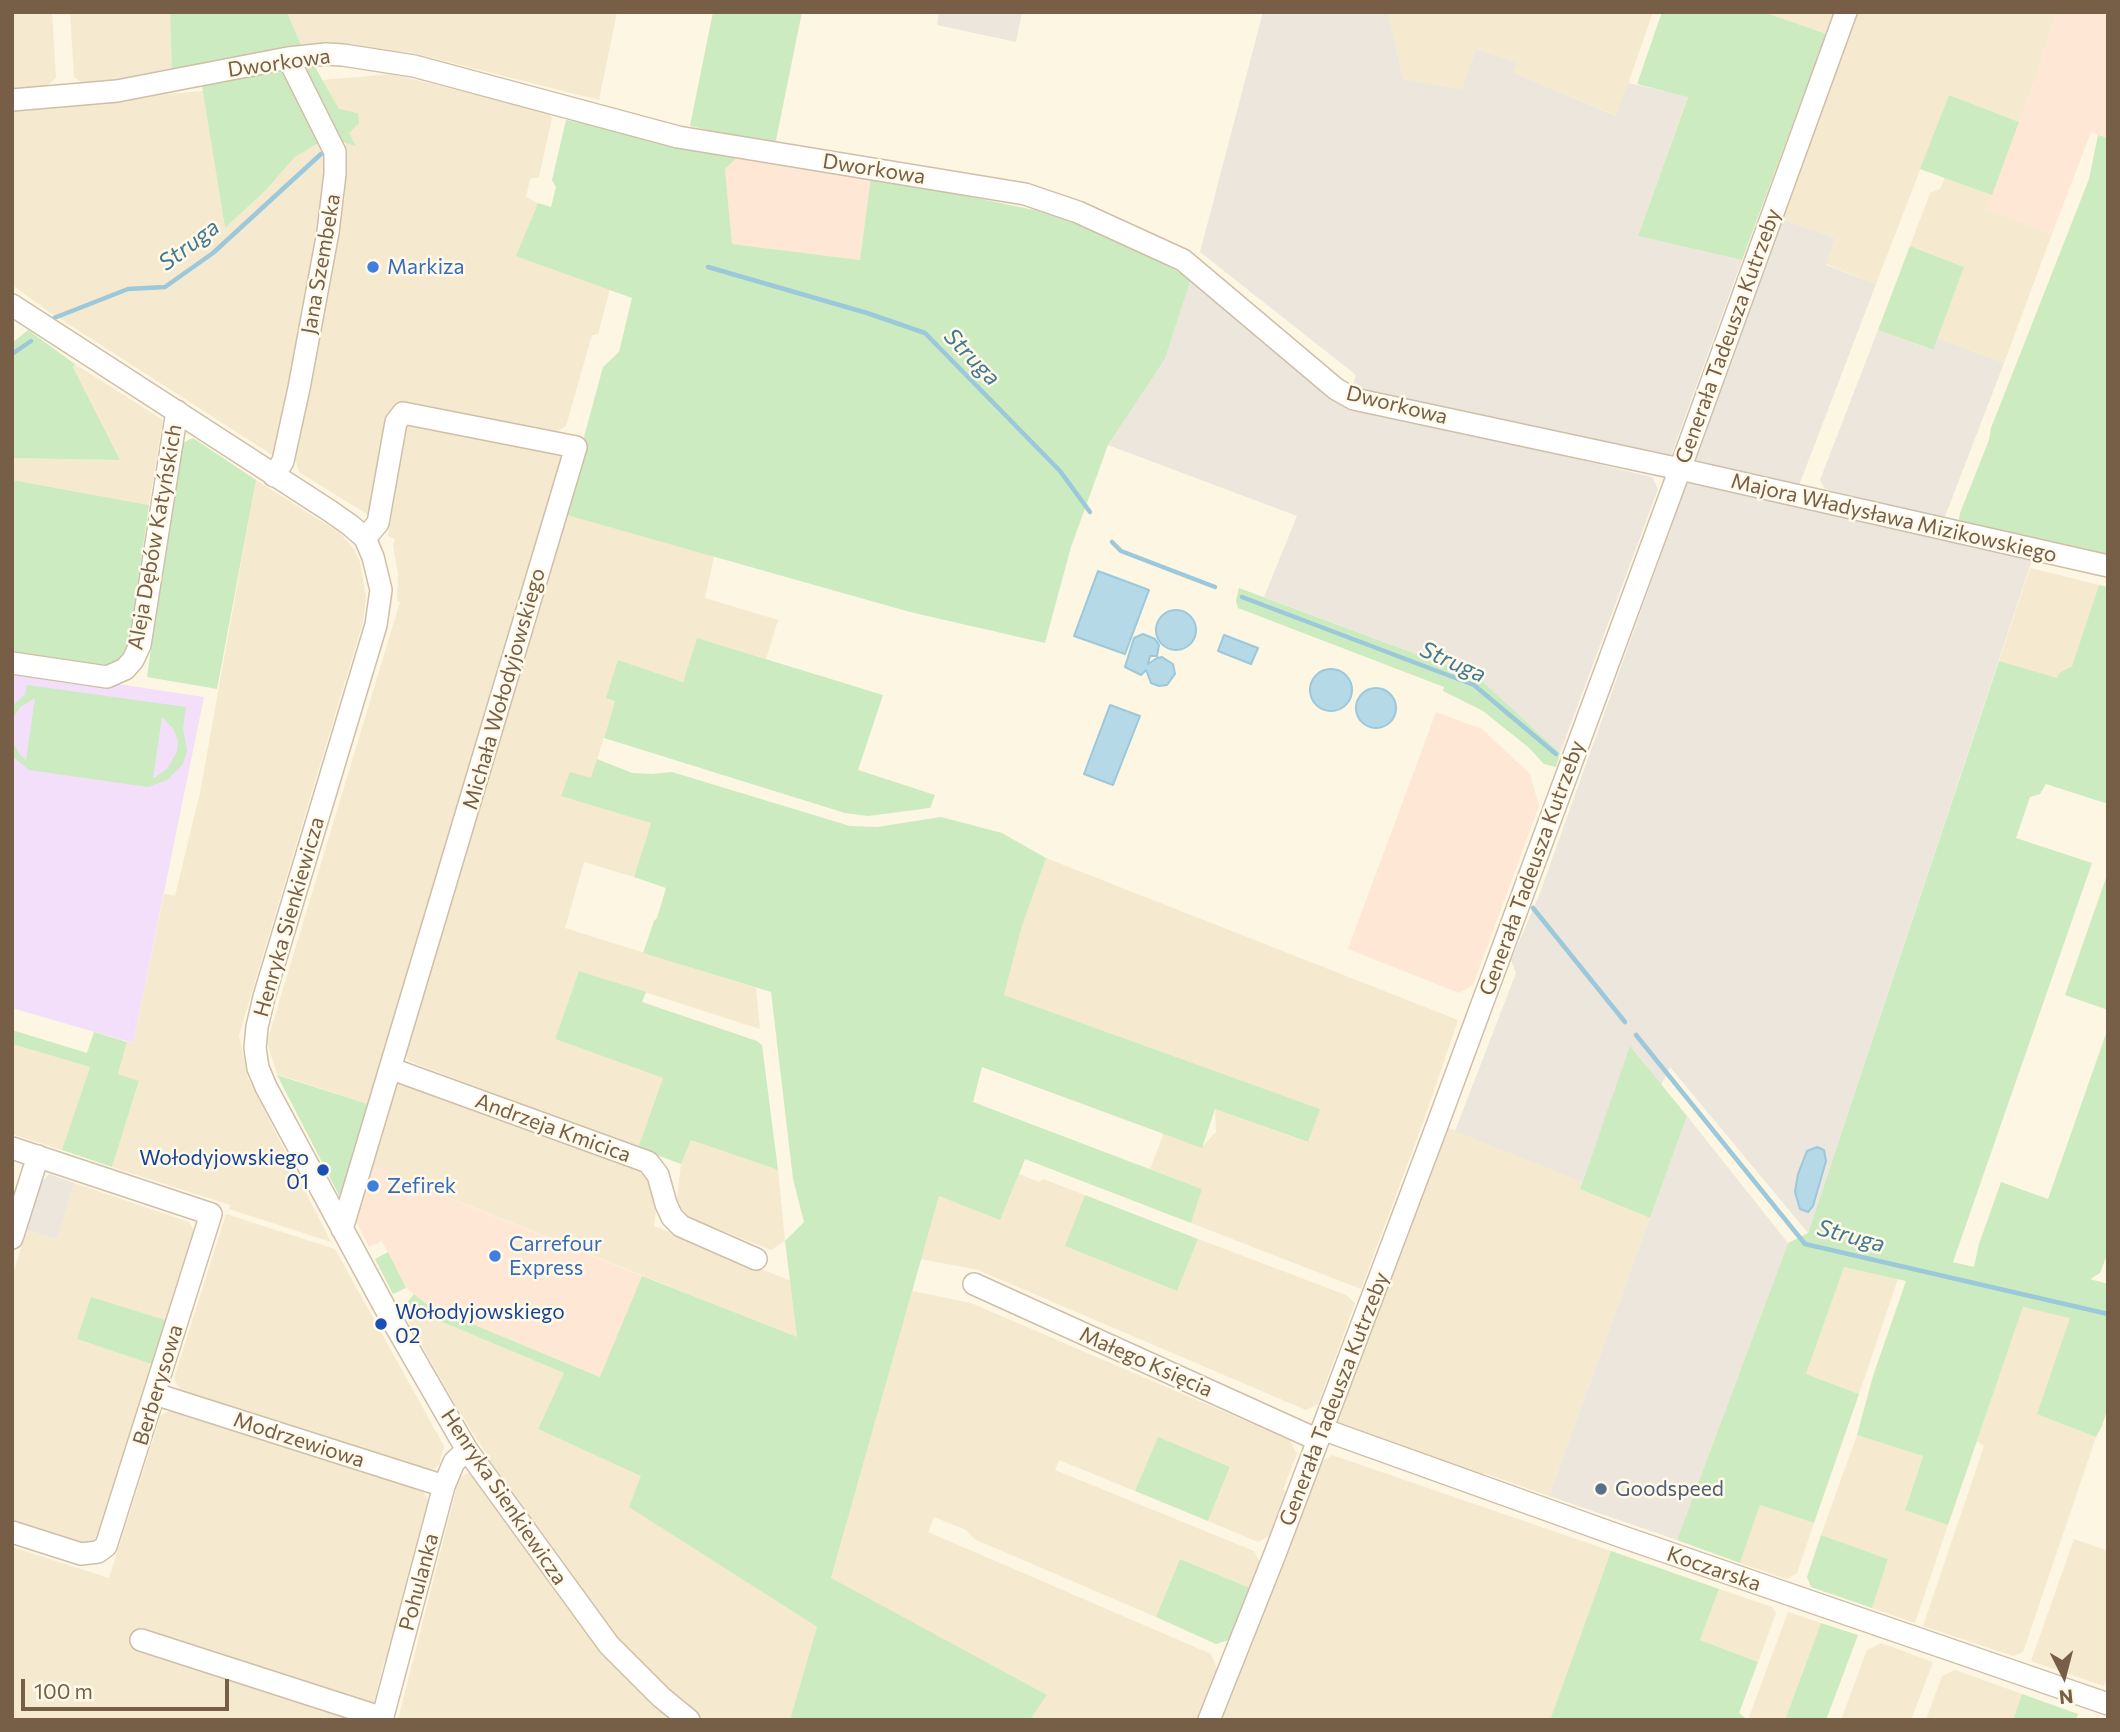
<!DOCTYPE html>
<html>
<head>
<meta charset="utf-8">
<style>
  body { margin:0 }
  #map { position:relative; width:2120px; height:1732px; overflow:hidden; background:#fdf6e2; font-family:Commissioner,sans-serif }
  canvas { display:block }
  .frame { position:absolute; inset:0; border:14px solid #765e47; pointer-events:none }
  .north { position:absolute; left:2029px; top:1641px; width:70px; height:70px; -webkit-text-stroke:5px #fff9e9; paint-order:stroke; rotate:174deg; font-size:19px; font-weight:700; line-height:28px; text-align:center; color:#765e47 }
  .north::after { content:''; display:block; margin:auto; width:24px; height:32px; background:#765e47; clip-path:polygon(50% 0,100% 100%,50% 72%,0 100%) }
  .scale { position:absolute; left:21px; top:1679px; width:208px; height:32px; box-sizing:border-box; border:4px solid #765e47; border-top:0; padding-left:9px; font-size:21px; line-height:24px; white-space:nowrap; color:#765e47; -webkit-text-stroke:5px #fff9e9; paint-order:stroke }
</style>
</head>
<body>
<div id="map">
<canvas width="2120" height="1732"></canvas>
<div class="frame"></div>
<div class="north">N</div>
<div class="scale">100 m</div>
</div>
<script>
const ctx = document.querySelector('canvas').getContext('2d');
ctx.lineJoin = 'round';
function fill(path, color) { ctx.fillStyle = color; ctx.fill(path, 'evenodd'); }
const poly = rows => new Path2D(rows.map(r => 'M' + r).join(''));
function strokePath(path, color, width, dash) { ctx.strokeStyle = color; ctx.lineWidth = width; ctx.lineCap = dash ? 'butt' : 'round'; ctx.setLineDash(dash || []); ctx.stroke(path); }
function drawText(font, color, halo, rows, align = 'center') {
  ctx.font = font + ' Commissioner,sans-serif'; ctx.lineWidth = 5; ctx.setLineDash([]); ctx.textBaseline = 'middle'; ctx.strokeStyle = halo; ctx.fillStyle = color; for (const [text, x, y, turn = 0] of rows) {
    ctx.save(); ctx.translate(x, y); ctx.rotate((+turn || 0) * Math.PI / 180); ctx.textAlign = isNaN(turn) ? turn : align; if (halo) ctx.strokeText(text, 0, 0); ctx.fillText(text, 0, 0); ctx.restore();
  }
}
const residential = poly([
  [12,12,52,12,56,78,43,89,12,92],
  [70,12,170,12,172,75,85,85,74,77],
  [287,12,617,12,599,100,409,52,317,47,303,50],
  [1388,12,1653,12,1617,116,1512,73,1516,63,1476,49,1462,91,1403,79],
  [1764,12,1834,12,1826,34],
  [1856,12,2056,12,2038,72,2019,122,1949,95,1876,284,1826,264,1835,238,1782,219],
  [392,74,548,113,552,118,539,177,530,179,526,197,538,203,517,256,610,289,598,334,592,335,566,426,552,435,395,405,373,518,299,472,295,458,345,197,345,142,355,145,349,133,358,113,339,110,323,80],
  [203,91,225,228,265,191,295,157,325,139,330,193,277,458,48,311,12,285,12,107],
  [1945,177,1992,195,1987,209,2052,234,2004,363,1937,338,1964,267,1910,246,1930,193,1940,189],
  [75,364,163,420,149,505,12,480,12,458,120,460,73,367],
  [402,423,567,455,374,1106,277,1074,267,1042,400,602,397,601,398,574,393,546,395,539,388,536,397,481],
  [256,480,340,533,354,549,360,562,366,597,363,622,239,1035,248,1078,331,1242,229,1209,230,1205,112,1167,139,1082,118,1075,127,1042,133,1043,164,894,175,896,200,793],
  [563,514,714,556,705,598,778,620,766,659,697,638,683,682,618,660,615,701,591,779,651,823,634,877,584,862,565,928,756,988,760,1029,579,971,555,1039,663,1078,638,1148,409,1061,404,1051],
  [2030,568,2099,585,2072,666,2059,673,2057,679,1999,661],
  [1046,858,1458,1020,1425,1117,1361,1289,1191,1223,1202,1189,1150,1169,1164,1133,1202,1147,1216,1132,1215,1109,1307,1142,1319,1109,1004,995,1022,926],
  [12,1044,90,1067,62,1150,12,1134],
  [403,1083,647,1173,658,1191,654,1226,791,1281,797,1338,426,1188,423,1191,396,1180,367,1163,391,1087],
  [1445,1126,1582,1182,1580,1189,1650,1218,1549,1496,1484,1473,1481,1480,1334,1428],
  [691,1140,778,1170,785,1241,771,1250,685,1216,677,1199,681,1164],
  [1019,1174,1039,1182,1043,1179,1085,1195,1066,1246,1177,1291,1198,1239,1346,1295,1355,1303,1318,1404,1306,1410,978,1270,921,1259,939,1196,1000,1219],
  [74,1183,189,1222,196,1234,168,1321,77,1339,154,1365,98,1540,85,1547,12,1523,12,1276,27,1230,57,1240],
  [226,1214,335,1249,444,1446,439,1465,431,1471,180,1390,174,1378],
  [1844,1267,1898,1279,1859,1394,1806,1374],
  [912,1291,971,1303,1290,1440,1297,1454,1283,1489,1287,1493,1269,1536,1258,1542,1208,1521,1230,1468,1158,1438,1135,1491,1059,1460,1055,1470,1254,1551,1260,1562,1250,1588,1180,1559,1156,1617,974,1539,966,1530,934,1517,928,1532,1211,1654,1218,1671,1199,1720,1030,1720,1047,1695,831,1579],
  [404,1306,564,1373,538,1429,642,1476,630,1507,818,1628,790,1720,398,1720,459,1478,490,1460,456,1406,401,1309],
  [2023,1307,2071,1317,2038,1414,2096,1437,2023,1652,2013,1656,1923,1626,1984,1446,1977,1441],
  [174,1409,422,1490,428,1500,386,1661,384,1661,373,1706,366,1720,12,1720,12,1547,109,1578,161,1415],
  [1857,1435,1923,1456,1905,1509,1948,1525,1915,1623,1872,1608,1888,1559,1821,1535],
  [1332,1455,1611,1551,1550,1720,1221,1720,1320,1463],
  [1760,1505,1814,1523,1797,1573,1787,1579,1740,1563],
  [2074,1539,2108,1551,2108,1675,2104,1686,2031,1661],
  [1719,1589,1772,1607,1776,1613,1758,1662,1700,1640],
  [1788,1612,1821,1623,1785,1720,1748,1720],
  [1881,1643,1933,1662,1911,1720,1841,1720,1867,1650],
  [1955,1670,2022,1694,2013,1720,1926,1720,1942,1676]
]);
const commercial = poly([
  [2056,12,2108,12,2108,138,2091,132,2052,234,1986,209,2038,72],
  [741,154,871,176,860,260,732,244,725,169],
  [1436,712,1482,729,1530,774,1539,806,1473,985,1459,993,1348,949],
  [367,1163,398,1175,396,1180,423,1190,425,1188,642,1276,601,1377,429,1306,406,1288,382,1241,369,1247,352,1214]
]);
const industrial = poly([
  [939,12,1022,12,1016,42,937,25],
  [1263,12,1388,12,1403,79,1462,90,1476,49,1517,63,1513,73,1616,116,1628,83,1688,96,1638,236,1742,260,1669,461,1351,390,1356,375,1200,252],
  [1782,219,1835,238,1826,265,1876,284,1798,488,1693,463],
  [1191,279,1374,411,1652,477,1658,489,1560,753,1478,677,1264,597,1297,516,1108,445,1165,359],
  [1878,330,1932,350,1937,338,2004,363,1944,519,1825,489,1820,480],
  [1688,480,2033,557,1808,1233,1670,1067,1661,1085,1631,1047,1582,1182,1455,1131,1516,973,1511,960,1538,898],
  [1687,1116,1788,1243,1677,1540,1549,1496],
  [49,1174,74,1183,57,1240,27,1230,42,1182]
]);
const education = poly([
  [12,668,204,697,133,1043,12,1008]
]);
const green = poly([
  [170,12,287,12,303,50,172,75],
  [713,12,802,12,775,145,690,126],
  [1662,12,1764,12,1826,34,1742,260,1638,236,1688,97,1637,84],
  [314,65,339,109,358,113,359,123,349,133,356,146,339,141,303,67],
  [290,69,325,139,295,157,265,191,225,228,202,86],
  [1949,95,2019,122,1992,195,1920,169],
  [566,120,741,154,725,169,732,244,860,260,871,176,1058,215,1098,227,1191,279,1165,359,1108,445,1071,547,1045,643,910,612,563,514,603,367,619,352,632,298,516,256,538,203,551,207,556,187,552,180],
  [2098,135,2108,138,2108,560,1958,526,1960,513,1989,440,1991,428,2089,179],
  [1910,246,1964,267,1933,350,1878,330],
  [28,330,75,364,73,367,120,460,12,458,12,343],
  [193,438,256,480,217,689,147,677,180,444],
  [12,480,149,505,128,649,124,656,112,663,101,668,12,654],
  [2099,585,2108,587,2108,801,2105,803,2046,784,2040,794,2030,797,2016,838,2092,863,1953,1262,1974,1267,1979,1244,2001,1182,2048,1199,2108,1028,2108,1252,2100,1273,2090,1279,2108,1284,2108,1407,2102,1426,2096,1437,2037,1414,2070,1318,2023,1307,1948,1525,1905,1510,1923,1456,1857,1435,1873,1376,1906,1281,1844,1267,1806,1374,1859,1394,1814,1523,1760,1505,1740,1563,1677,1540,1788,1243,1808,1233,1999,661,2057,678,2059,673,2072,666],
  [1239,588,1478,677,1560,753,1556,767,1544,764,1528,747,1483,711,1443,691,1444,687,1238,608,1236,601],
  [697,638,883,695,858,770,935,795,930,808,868,816,845,813,604,738,615,701,606,698,618,660,683,682],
  [27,685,186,707,183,729,187,750,183,764,167,780,148,787,29,770,12,756,12,741,20,755,26,760,35,698,20,707,12,720,12,706,25,695],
  [162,717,173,728,178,741,177,751,168,768,153,779],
  [597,759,632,773,652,774,672,772,850,826,877,827,941,817,1002,833,1046,858,1022,926,1004,995,1320,1109,1308,1142,1215,1109,1202,1148,982,1067,973,1102,1202,1189,1191,1223,1025,1159,1000,1220,939,1196,831,1578,1047,1695,1030,1720,790,1720,817,1627,629,1507,641,1476,538,1429,564,1373,404,1306,414,1294,429,1306,600,1377,642,1276,797,1337,785,1241,804,1222,793,1179,771,992,643,953,654,921,657,918,666,888,634,877,651,823,561,796,570,772,591,778],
  [2108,872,2108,1010,2065,995],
  [579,971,646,992,642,1002,757,1041,762,1045,778,1170,691,1140,681,1164,638,1148,663,1078,555,1039],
  [12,1030,87,1053,94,1032,127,1042,118,1074,139,1081,112,1167,62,1150,90,1067,12,1044],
  [1630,1046,1687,1116,1650,1218,1580,1189],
  [277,1075,374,1106,342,1201],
  [1085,1195,1198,1239,1177,1291,1065,1246],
  [388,1252,406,1288,393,1294,375,1259],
  [91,1297,168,1321,154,1365,77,1339],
  [1158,1437,1230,1467,1208,1521,1135,1491],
  [1821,1535,1888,1559,1872,1608,1811,1587,1807,1577],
  [1611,1551,1719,1589,1700,1640,1758,1662,1739,1713,1748,1720,1550,1720],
  [1180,1559,1250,1588,1229,1640,1216,1644,1156,1617],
  [1821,1623,1858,1635,1826,1720,1785,1720],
  [2022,1694,2078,1714,2076,1720,2013,1720]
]);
const water = poly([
  [1098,571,1149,590,1125,654,1074,636,1098,571],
  '1156 630a20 20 0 1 1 40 0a20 20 0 1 1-40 0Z',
  [1143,634,1155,639,1159,645,1157,656,1150,656,1148,664,1157,658,1162,657,1173,664,1175,674,1167,685,1159,686,1151,683,1146,670,1141,675,1125,667,1134,638,1143,634],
  [1224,635,1258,648,1251,664,1218,651,1224,635],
  '1310 690a21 21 0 1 1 42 0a21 21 0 1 1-42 0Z',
  '1356 708a20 20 0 1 1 40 0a20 20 0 1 1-40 0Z',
  [1110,705,1140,716,1113,785,1084,774,1110,705],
  [1817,1147,1824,1150,1826,1161,1813,1206,1808,1212,1800,1209,1795,1192,1798,1174,1807,1151,1817,1147]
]);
const stream = poly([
  [708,267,867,313,925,333,1060,471,1090,512],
  [54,318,128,289,165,287,213,253,321,154],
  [12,354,31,341],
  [1112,542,1121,551,1215,587],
  [1242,597,1474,685,1556,754],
  [1533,908,1625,1022],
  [1636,1035,1805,1244,2108,1314]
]);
const minor = poly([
  [12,100,117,91,288,58,326,54,343,55,414,66,678,137,1025,194,1078,212,1183,260,1336,389,1354,399,1680,469,2108,566],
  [12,305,330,511,350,525,365,538,373,557,381,590,376,625,264,997,257,1027,255,1048,258,1068,266,1087,384,1306,467,1450,609,1645,661,1697,689,1720],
  [274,476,283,461,299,388,328,232,335,174,335,152,288,58],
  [12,663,107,677,125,669,133,660,140,645,177,411],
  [392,1069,648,1162,658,1175,666,1204,672,1217,681,1226,756,1259],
  [12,1148,211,1214,106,1546,98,1552,81,1554,12,1532],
  [342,1229,576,447,403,413,396,422,378,523,365,538],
  [12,1238,38,1156],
  [974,1284,1318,1440],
  [155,1394,444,1486],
  [1322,1429,1620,1536,2108,1704],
  [141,1640,383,1718],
  [382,1720,444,1486,454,1462,467,1450],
  [1209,1720,1275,1554,1438,1123,1680,469,1846,12]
]);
const markers = [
  [373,267,7,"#3f7fe0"],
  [323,1170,7,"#1a4fb4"],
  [373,1186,7,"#3f7fe0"],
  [495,1256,7,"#3f7fe0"],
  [381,1324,7,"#1a4fb4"],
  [1601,1489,7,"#5c6f8a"]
];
const streetNames = [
  ["Dworkowa",279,63,-8],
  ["Dworkowa",874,169,9],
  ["Jana Szembeka",321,264,-80],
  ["Generała Tadeusza Kutrzeby",1728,336,-70],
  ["Dworkowa",1397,405,14],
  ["Majora Władysława Mizikowskiego",1894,518,13],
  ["Aleja Dębów Katyńskich",155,537,-80],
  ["Michała Wołodyjowskiego",504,689,-74],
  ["Generała Tadeusza Kutrzeby",1532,868,-70],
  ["Henryka Sienkiewicza",289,917,-74],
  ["Andrzeja Kmicica",553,1128,20],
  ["Małego Księcia",1146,1362,24],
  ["Berberysowa",158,1385,-73],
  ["Generała Tadeusza Kutrzeby",1334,1399,-69],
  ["Modrzewiowa",299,1440,18],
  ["Henryka Sienkiewicza",504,1497,56],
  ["Koczarska",1714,1569,19],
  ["Pohulanka",419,1582,-75]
];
const shopNames = [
  ["Markiza",387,267],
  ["Zefirek",387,1186],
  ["Carrefour",509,1244],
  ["Express",509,1268]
];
const transitNames = [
  ["Wołodyjowskiego",309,1158],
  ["01",309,1182],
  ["Wołodyjowskiego",395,1312,"left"],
  ["02",395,1336,"left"]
];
const serviceNames = [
  ["Goodspeed",1615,1489]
];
const waterNames = [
  ["Struga",189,245,-37],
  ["Struga",972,357,46],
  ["Struga",1453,662,24],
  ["Struga",1851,1236,15]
];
fill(residential, '#f5e9d0');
fill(commercial, '#fee7d5');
fill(industrial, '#ece6dd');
fill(education, '#f3dff9');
fill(green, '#ccebc0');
fill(water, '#b6d9e7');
strokePath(water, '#9bc8da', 2);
strokePath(stream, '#9bc8da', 4.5);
strokePath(minor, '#cfbfa8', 24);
strokePath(minor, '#fff', 21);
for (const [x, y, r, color] of markers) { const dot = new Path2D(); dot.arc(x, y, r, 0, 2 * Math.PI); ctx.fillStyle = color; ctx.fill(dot); strokePath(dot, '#fff9e9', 2.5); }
drawText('21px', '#765e47', '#fff9e9', streetNames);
drawText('21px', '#366cbe', '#fff9e9', shopNames, 'left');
drawText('21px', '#164399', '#fff9e9', transitNames, 'right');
drawText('21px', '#4e5e75', '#fff9e9', serviceNames, 'left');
drawText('italic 23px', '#427992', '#fff9e9', waterNames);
</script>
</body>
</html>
